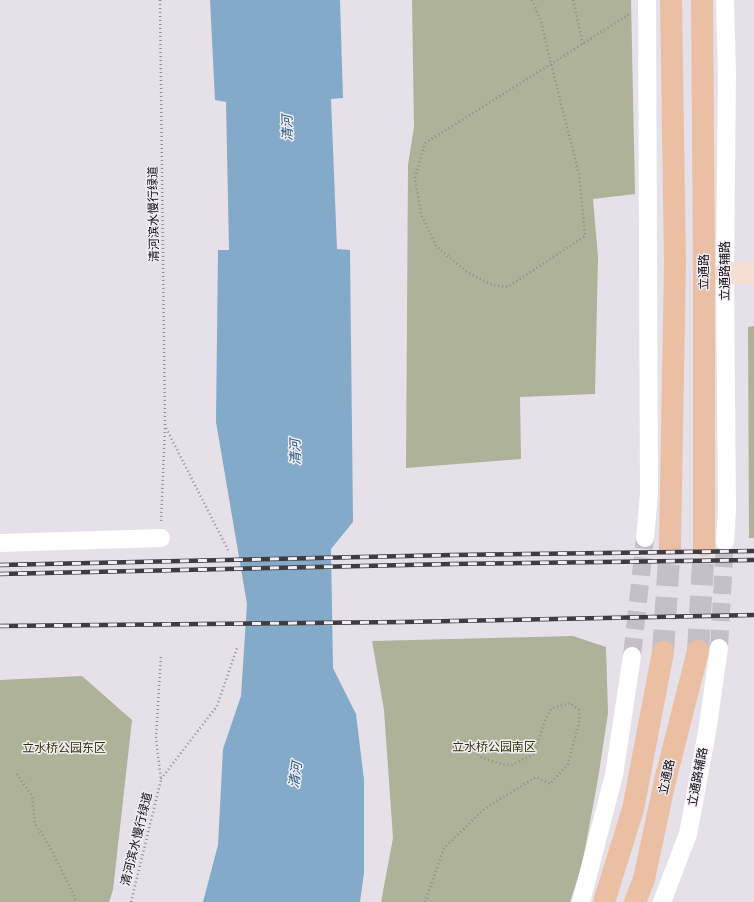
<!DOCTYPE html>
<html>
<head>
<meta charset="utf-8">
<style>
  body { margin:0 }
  canvas { display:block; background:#e6e0e9 }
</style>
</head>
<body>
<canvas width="754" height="902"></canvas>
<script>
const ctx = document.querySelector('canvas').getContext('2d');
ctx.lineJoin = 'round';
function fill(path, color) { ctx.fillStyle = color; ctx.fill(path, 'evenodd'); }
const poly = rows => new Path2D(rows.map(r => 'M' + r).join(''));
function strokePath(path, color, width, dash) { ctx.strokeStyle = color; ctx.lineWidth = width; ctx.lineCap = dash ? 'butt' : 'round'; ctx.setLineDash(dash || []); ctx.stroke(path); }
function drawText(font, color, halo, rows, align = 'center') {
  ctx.font = font + ' "Work Sans","Noto Sans SC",sans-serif'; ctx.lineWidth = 3; ctx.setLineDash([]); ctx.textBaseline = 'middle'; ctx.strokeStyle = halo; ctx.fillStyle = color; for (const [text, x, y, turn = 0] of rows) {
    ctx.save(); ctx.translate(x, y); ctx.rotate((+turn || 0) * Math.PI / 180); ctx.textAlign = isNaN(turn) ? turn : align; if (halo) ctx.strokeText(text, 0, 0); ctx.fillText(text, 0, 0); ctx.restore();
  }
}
const green = poly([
  [412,0,631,0,635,194,593,199,598,257,595,394,520,397,521,459,406,468,408,165,414,127],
  [754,326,754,538,749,538,748,327],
  [573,636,606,647,608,713,598,779,582,865,570,902,381,902,393,838,384,710,372,641],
  [82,676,132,720,113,890,109,902,0,902,0,680]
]);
const water = poly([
  [210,0,340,0,343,98,331,99,337,249,350,250,353,522,331,549,333,668,356,714,364,780,364,873,360,902,203,902,218,845,223,749,241,696,247,604,216,422,218,250,229,250,226,102,215,100]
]);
const streetTunnel = poly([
  [719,648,725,542],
  [632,656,645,538]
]);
const primaryTunnel = poly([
  [698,651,704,545],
  [663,652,670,544]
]);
const path = poly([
  [160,0,165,428,161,521],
  [532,0,541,21,551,64,579,174,585,236,508,287,492,285,467,272,436,246,421,214,415,178,425,143,551,64,631,13],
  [573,0,583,44],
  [166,428,229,552],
  [17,774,32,796,35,824,49,845,73,893,76,902],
  [161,779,217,706,237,648],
  [131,902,161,780,156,738,161,655],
  [425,902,444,848,484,809,536,777,550,784,568,764,579,723,579,710,570,703,552,708,546,718,534,754,512,765,502,764,482,758,466,741,451,748]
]);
const street = poly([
  [725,0,727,73,725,273,727,509,725,542],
  [645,538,649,494,647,0],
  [0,543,161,538],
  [581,902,614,775,632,656],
  [662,902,688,834,707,732,719,648]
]);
const secondary = poly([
  [725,273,754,273]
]);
const primary = poly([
  [702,0,704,272,704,545],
  [670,544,675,263,671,0],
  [604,902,633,809,663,652],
  [635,902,644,879,665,781,698,651]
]);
const rail = poly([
  [0,565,452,555,754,551],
  [0,574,452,564,754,560],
  [0,626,404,622,754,615]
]);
const streetNames = [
  ["清河滨水慢行绿道",154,214,-91],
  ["立通路辅路",725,271,-90],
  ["立通路",704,272,-90],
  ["立通路",667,777,-77],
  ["立通路辅路",698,777,-79],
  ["清河滨水慢行绿道",137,839,-76]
];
const parkNames = [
  ["立水桥公园南区",494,747],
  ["立水桥公园东区",64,748]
];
const waterNames = [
  ["清河",288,128,-91],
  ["清河",296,452,-91],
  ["清河",296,775,-82]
];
fill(green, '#aeb298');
fill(water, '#83aac9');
strokePath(streetTunnel, '#c5c0c8', 18, [18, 9]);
strokePath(primaryTunnel, '#c5c0c8', 22, [22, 11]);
strokePath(path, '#8f8b92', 2.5, [1, 3]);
strokePath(street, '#fff', 18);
strokePath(secondary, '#f5dfd1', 22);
strokePath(primary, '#ebbfa4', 22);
strokePath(rail, '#3f3c40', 4.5);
strokePath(rail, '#f3edf6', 3, [9]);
drawText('12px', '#0d0b0e', '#f3edf6', streetNames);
drawText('12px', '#323700', '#f3edf6', parkNames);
drawText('italic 13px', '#1a5982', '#f3edf6', waterNames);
</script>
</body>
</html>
